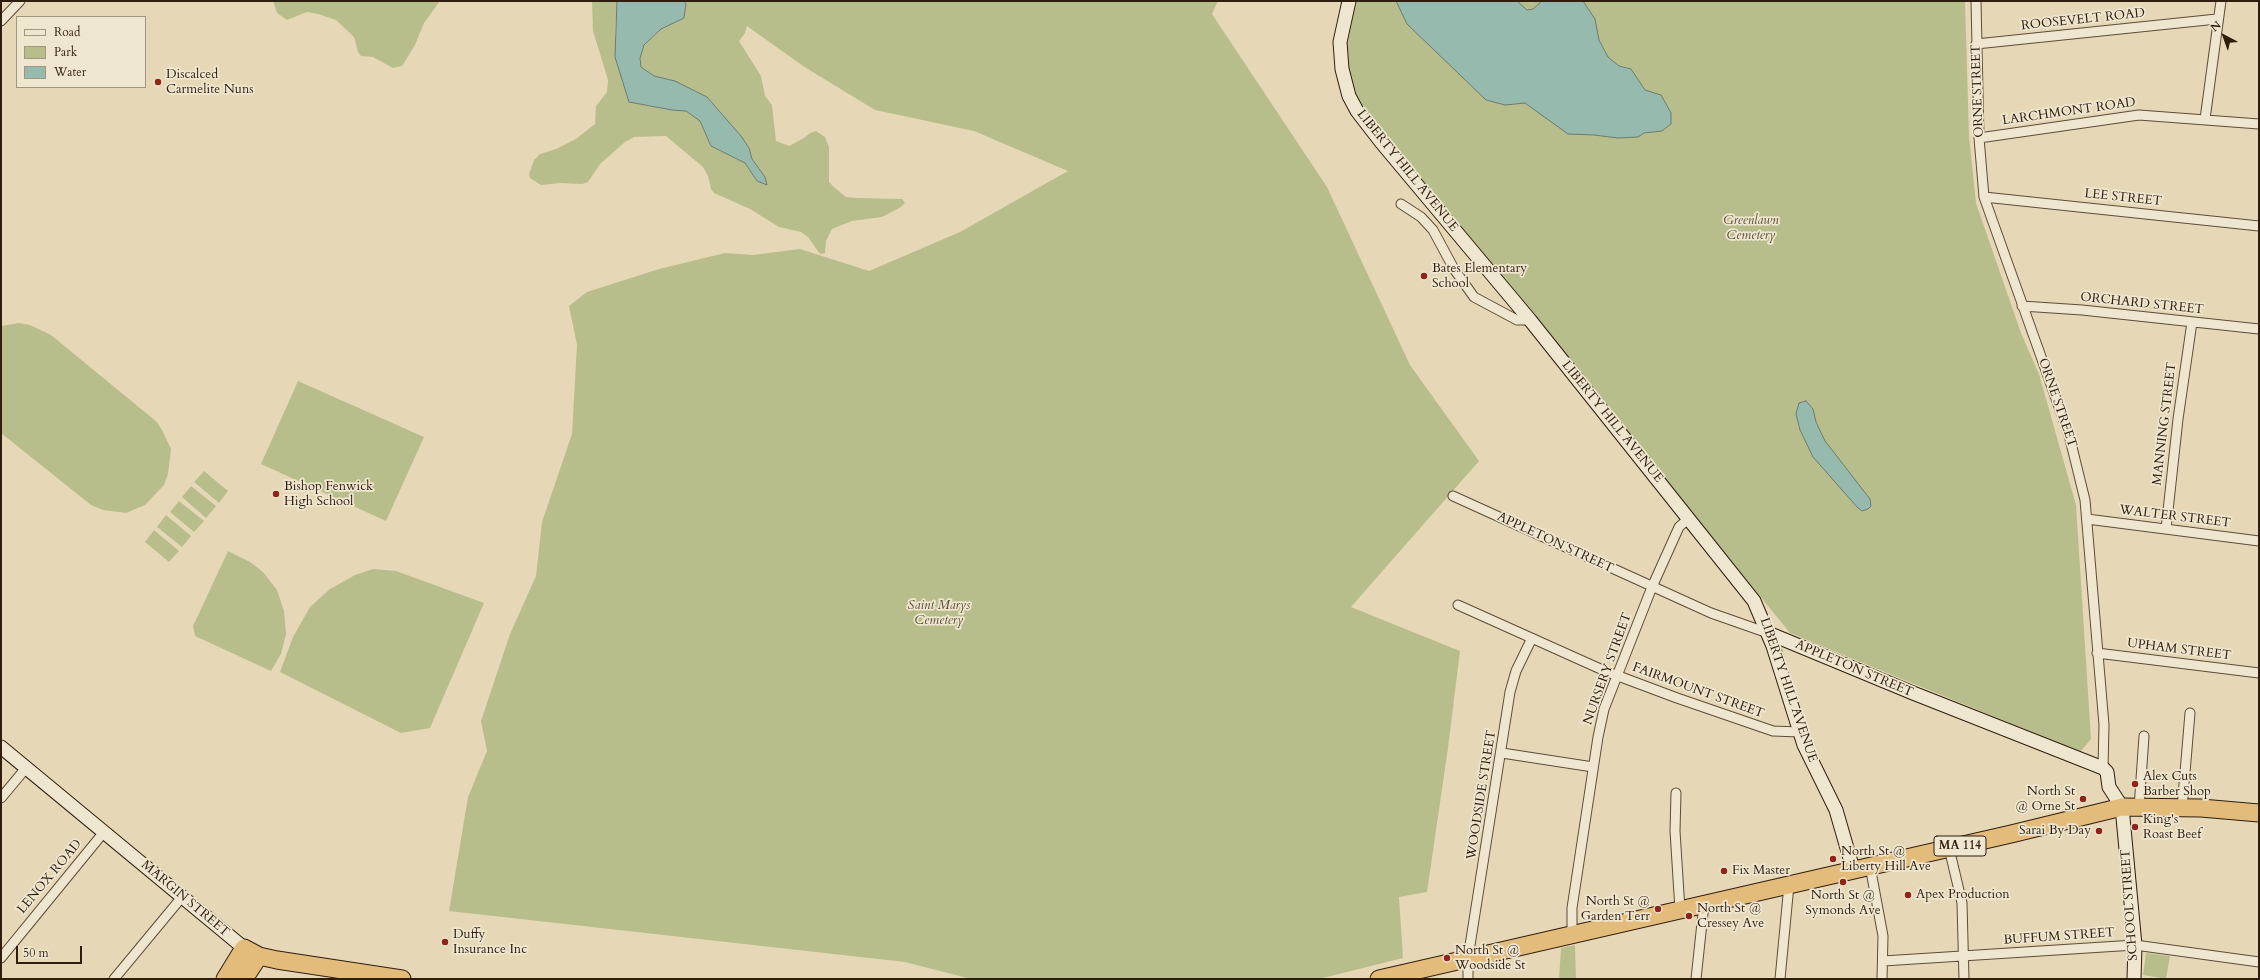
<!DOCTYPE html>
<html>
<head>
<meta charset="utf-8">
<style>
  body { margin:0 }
  #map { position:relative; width:2260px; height:980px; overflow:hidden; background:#e6d8b6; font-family:Cardo,serif }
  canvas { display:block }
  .frame { position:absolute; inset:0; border:2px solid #2f1d0e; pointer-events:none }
  .legend { position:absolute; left:16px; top:16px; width:130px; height:72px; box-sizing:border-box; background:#efe6d0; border:1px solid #a29682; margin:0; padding:5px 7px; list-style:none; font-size:12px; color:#2f1d0e }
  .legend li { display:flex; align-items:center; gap:8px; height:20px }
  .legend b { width:20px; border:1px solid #a29682 }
  .north { position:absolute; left:2204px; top:16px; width:40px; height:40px; -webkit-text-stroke:3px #efe6d0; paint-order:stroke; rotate:319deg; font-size:11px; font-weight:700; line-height:16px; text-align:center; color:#2f1d0e }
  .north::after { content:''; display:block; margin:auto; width:14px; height:18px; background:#2f1d0e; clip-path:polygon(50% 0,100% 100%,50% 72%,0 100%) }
  .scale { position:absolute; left:16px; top:946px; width:66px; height:18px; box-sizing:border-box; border:2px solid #2f1d0e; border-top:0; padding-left:5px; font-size:12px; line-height:14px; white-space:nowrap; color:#2f1d0e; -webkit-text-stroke:3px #efe6d0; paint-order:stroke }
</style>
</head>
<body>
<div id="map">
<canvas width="2260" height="980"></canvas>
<div class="frame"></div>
<ul class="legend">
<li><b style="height:5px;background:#efe6d0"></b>Road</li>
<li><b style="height:11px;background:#b8be8b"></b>Park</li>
<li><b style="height:11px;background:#96baae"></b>Water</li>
</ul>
<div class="north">N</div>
<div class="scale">50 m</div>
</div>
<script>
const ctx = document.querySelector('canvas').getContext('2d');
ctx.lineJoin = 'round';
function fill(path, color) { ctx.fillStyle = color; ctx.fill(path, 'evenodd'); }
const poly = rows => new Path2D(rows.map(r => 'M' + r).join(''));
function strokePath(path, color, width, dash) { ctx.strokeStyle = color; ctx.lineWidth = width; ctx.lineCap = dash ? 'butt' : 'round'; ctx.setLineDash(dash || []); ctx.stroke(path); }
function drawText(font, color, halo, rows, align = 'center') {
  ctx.font = font + ' Cardo,serif'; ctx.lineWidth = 3.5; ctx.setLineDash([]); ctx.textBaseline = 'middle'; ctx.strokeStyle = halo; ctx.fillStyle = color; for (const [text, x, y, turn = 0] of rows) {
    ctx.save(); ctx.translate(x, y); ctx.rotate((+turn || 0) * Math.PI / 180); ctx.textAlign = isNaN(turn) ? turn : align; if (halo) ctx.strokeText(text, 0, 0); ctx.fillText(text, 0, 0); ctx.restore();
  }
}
const green = poly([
  [273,1,440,1,424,23,415,45,402,66,393,68,373,57,361,56,358,52,354,37,336,20,318,14,307,12,287,20,277,13],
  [592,1,617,1,615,35,629,102,672,110,686,111,700,121,711,146,745,163,757,181,765,177,752,159,749,148,741,136,707,97,675,81,654,76,641,67,640,58,644,45,661,29,684,18,686,4,684,1,1218,1,1212,14,1327,187,1410,365,1479,461,1351,607,1460,651,1448,748,1427,892,1399,897,1403,958,1319,979,971,979,905,962,449,911,468,797,487,751,481,721,510,634,536,576,542,522,572,434,577,345,569,306,587,292,659,269,725,253,753,255,800,249,869,271,960,232,1068,171,974,131,875,110,803,66,747,26,745,33,739,41,761,76,765,96,772,105,776,141,789,146,804,138,810,133,816,131,825,137,829,147,829,182,835,188,846,197,857,198,902,199,905,203,901,207,882,217,852,221,832,229,826,241,825,253,820,254,808,237,801,232,779,227,750,209,714,193,711,189,708,176,703,167,666,136,634,137,625,142,600,164,588,182,582,184,560,183,541,185,530,178,529,174,534,160,540,154,556,149,576,139,595,124,596,106,607,92,608,80,593,31],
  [1355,1,1965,1,1969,136,1976,203,2021,333,2039,374,2076,505,2091,739,2080,752,1790,633,1361,106,1346,72,1345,36],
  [19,323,30,325,51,335,157,422,162,430,171,449,168,474,164,485,145,505,126,513,103,510,91,505,1,433,1,326],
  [298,381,424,437,386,521,261,464],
  [204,471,228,491,219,503,194,482],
  [191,486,216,506,206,518,182,497],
  [179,501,204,521,194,532,170,512],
  [166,515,191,536,182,547,157,527],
  [154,530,179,551,169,562,145,542],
  [228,551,250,562,263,572,277,590,284,611,286,634,281,654,271,671,195,636,193,626],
  [373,569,396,571,484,603,430,728,401,733,280,672,293,637,310,607,330,589,355,575],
  [1575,945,1576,979,1559,979,1561,948],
  [2146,953,2170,956,2166,979,2143,975]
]);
const water = poly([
  [617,1,684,1,686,4,684,18,661,29,644,45,640,58,641,67,654,76,675,81,707,97,741,136,749,148,752,159,765,177,767,185,757,181,745,163,711,146,700,121,686,111,672,110,629,102,615,57,617,1],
  [1396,1,1517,1,1527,10,1533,9,1542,1,1583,1,1595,19,1599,40,1608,57,1619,66,1631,69,1645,90,1661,95,1671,113,1671,124,1662,131,1644,133,1638,137,1618,138,1594,135,1568,134,1525,103,1505,105,1486,100,1407,24,1396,1],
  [1806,401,1813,409,1816,422,1825,441,1870,499,1871,506,1868,509,1862,511,1857,507,1813,457,1800,430,1796,414,1799,403,1806,401]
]);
const street = poly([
  [1976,1,1979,138,1984,197,2069,435,2085,500,2104,725,2103,768],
  [1,21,20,1],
  [1976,44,2217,19],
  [2205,119,2221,1],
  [1979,138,2139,115,2259,124],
  [1984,197,2259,226],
  [1401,204,1421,217,1433,230,1454,269,1474,297,1517,320,1530,320],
  [2022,306,2082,310,2259,329],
  [1453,496,1711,613,1768,633],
  [2087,519,2259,541],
  [2166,529,2178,419,2192,322],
  [1458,605,1605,671,1677,698,1773,731,1800,732],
  [2097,653,2259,673],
  [1502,753,1593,767],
  [1676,793,1675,831,1680,910],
  [1,798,26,768],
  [2139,808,2144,736],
  [2182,808,2190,713],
  [1949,848,1962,903,1964,979],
  [1870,866,1883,936,1882,979],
  [1572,935,1572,908,1598,737,1604,709,1652,587,1679,527,1689,518],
  [1,958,104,832],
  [1883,961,2135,945,2259,962],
  [114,979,182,897],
  [1468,979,1468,958,1510,692,1516,671,1532,638],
  [1696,979,1704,904],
  [1780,979,1789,885]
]);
const secondary = poly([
  [1349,1,1340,42,1342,69,1349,96,1357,111,1381,142,1530,320,1754,601,1773,646,1804,745,1836,810,1853,869],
  [1768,633,1913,693,2103,768,2107,772,2109,787,2122,807,2135,945,2134,979],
  [1,747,244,948]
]);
const highway = poly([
  [225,979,244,948,259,956,277,960,402,979],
  [244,979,259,956],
  [1379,979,2011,834,2122,807,2201,808,2259,813]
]);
const markers = [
  [158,82,4,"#8f2418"],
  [1424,276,4,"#8f2418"],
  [276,494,4,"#8f2418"],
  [2135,784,4,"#8f2418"],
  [2083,799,4,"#8f2418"],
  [2135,827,4,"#8f2418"],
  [2099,831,4,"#8f2418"],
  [1833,859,4,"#8f2418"],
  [1724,871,4,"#8f2418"],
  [1843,882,4,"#8f2418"],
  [1908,895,4,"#8f2418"],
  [1658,909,4,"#8f2418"],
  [1689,916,4,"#8f2418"],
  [445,942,4,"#8f2418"],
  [1447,958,4,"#8f2418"]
];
const shields = [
  [1960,846,52]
];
const shieldNames = [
  ["MA 114",1960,846]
];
const streetNames = [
  ["ROOSEVELT ROAD",2083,20,-6],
  ["ORNE STREET",1978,91,-92],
  ["LARCHMONT ROAD",2069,112,-8],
  ["LIBERTY HILL AVENUE",1407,171,51],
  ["LEE STREET",2123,198,6],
  ["ORCHARD STREET",2142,304,6],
  ["ORNE STREET",2057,403,71],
  ["LIBERTY HILL AVENUE",1612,422,51],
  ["MANNING STREET",2165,424,-83],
  ["WALTER STREET",2175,517,7],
  ["APPLETON STREET",1555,543,25],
  ["UPHAM STREET",2179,650,7],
  ["NURSERY STREET",1608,669,-70],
  ["APPLETON STREET",1854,669,23],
  ["LIBERTY HILL AVENUE",1788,690,71],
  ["FAIRMOUNT STREET",1698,691,20],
  ["WOODSIDE STREET",1482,795,-81],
  ["LENOX ROAD",50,877,-50],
  ["MARGIN STREET",185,899,40],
  ["SCHOOL STREET",2130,905,-94],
  ["BUFFUM STREET",2059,937,-4]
];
const poiNames = [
  ["Discalced",166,75],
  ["Carmelite Nuns",166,90],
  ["Bates Elementary",1432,269],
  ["School",1432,284],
  ["Bishop Fenwick",284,487],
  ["High School",284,502],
  ["Alex Cuts",2143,777],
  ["Barber Shop",2143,792],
  ["North St",2075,792,"right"],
  ["@ Orne St",2075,807,"right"],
  ["King's",2143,820],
  ["Roast Beef",2143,835],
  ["Sarai By Day",2091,831,"right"],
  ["North St @",1841,852],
  ["Liberty Hill Ave",1841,867],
  ["Fix Master",1732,871],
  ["Apex Production",1916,895],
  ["North St @",1843,896,"center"],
  ["Symonds Ave",1843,911,"center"],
  ["North St @",1650,902,"right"],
  ["Garden Terr",1650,917,"right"],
  ["North St @",1697,909],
  ["Cressey Ave",1697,924],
  ["Duffy",453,935],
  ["Insurance Inc",453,950],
  ["North St @",1455,951],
  ["Woodside St",1455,966]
];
const parkNames = [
  ["Greenlawn",1751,221],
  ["Cemetery",1751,236],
  ["Saint Marys",939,606],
  ["Cemetery",939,621]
];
fill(green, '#b8be8b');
fill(water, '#96baae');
strokePath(water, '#6d7b6e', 1);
strokePath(street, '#5d4c38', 11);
strokePath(secondary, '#2f1d0e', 15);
strokePath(highway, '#2f1d0e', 19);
strokePath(street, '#efe6d0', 9);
strokePath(secondary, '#efe6d0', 13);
strokePath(highway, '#e3bc7b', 17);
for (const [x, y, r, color] of markers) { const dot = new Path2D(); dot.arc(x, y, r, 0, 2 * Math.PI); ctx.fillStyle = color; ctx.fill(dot); strokePath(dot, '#efe6d0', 1.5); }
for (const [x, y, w] of shields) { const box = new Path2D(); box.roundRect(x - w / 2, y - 10, w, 20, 3); ctx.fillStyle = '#efe6d0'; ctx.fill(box); strokePath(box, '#2f1d0e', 1); }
drawText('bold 12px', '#2f1d0e', null, shieldNames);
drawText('13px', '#2f1d0e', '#efe6d0', streetNames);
drawText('13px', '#2f1d0e', '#efe6d0', poiNames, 'left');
drawText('italic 13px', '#584d34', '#efe6d0', parkNames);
</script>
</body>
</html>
